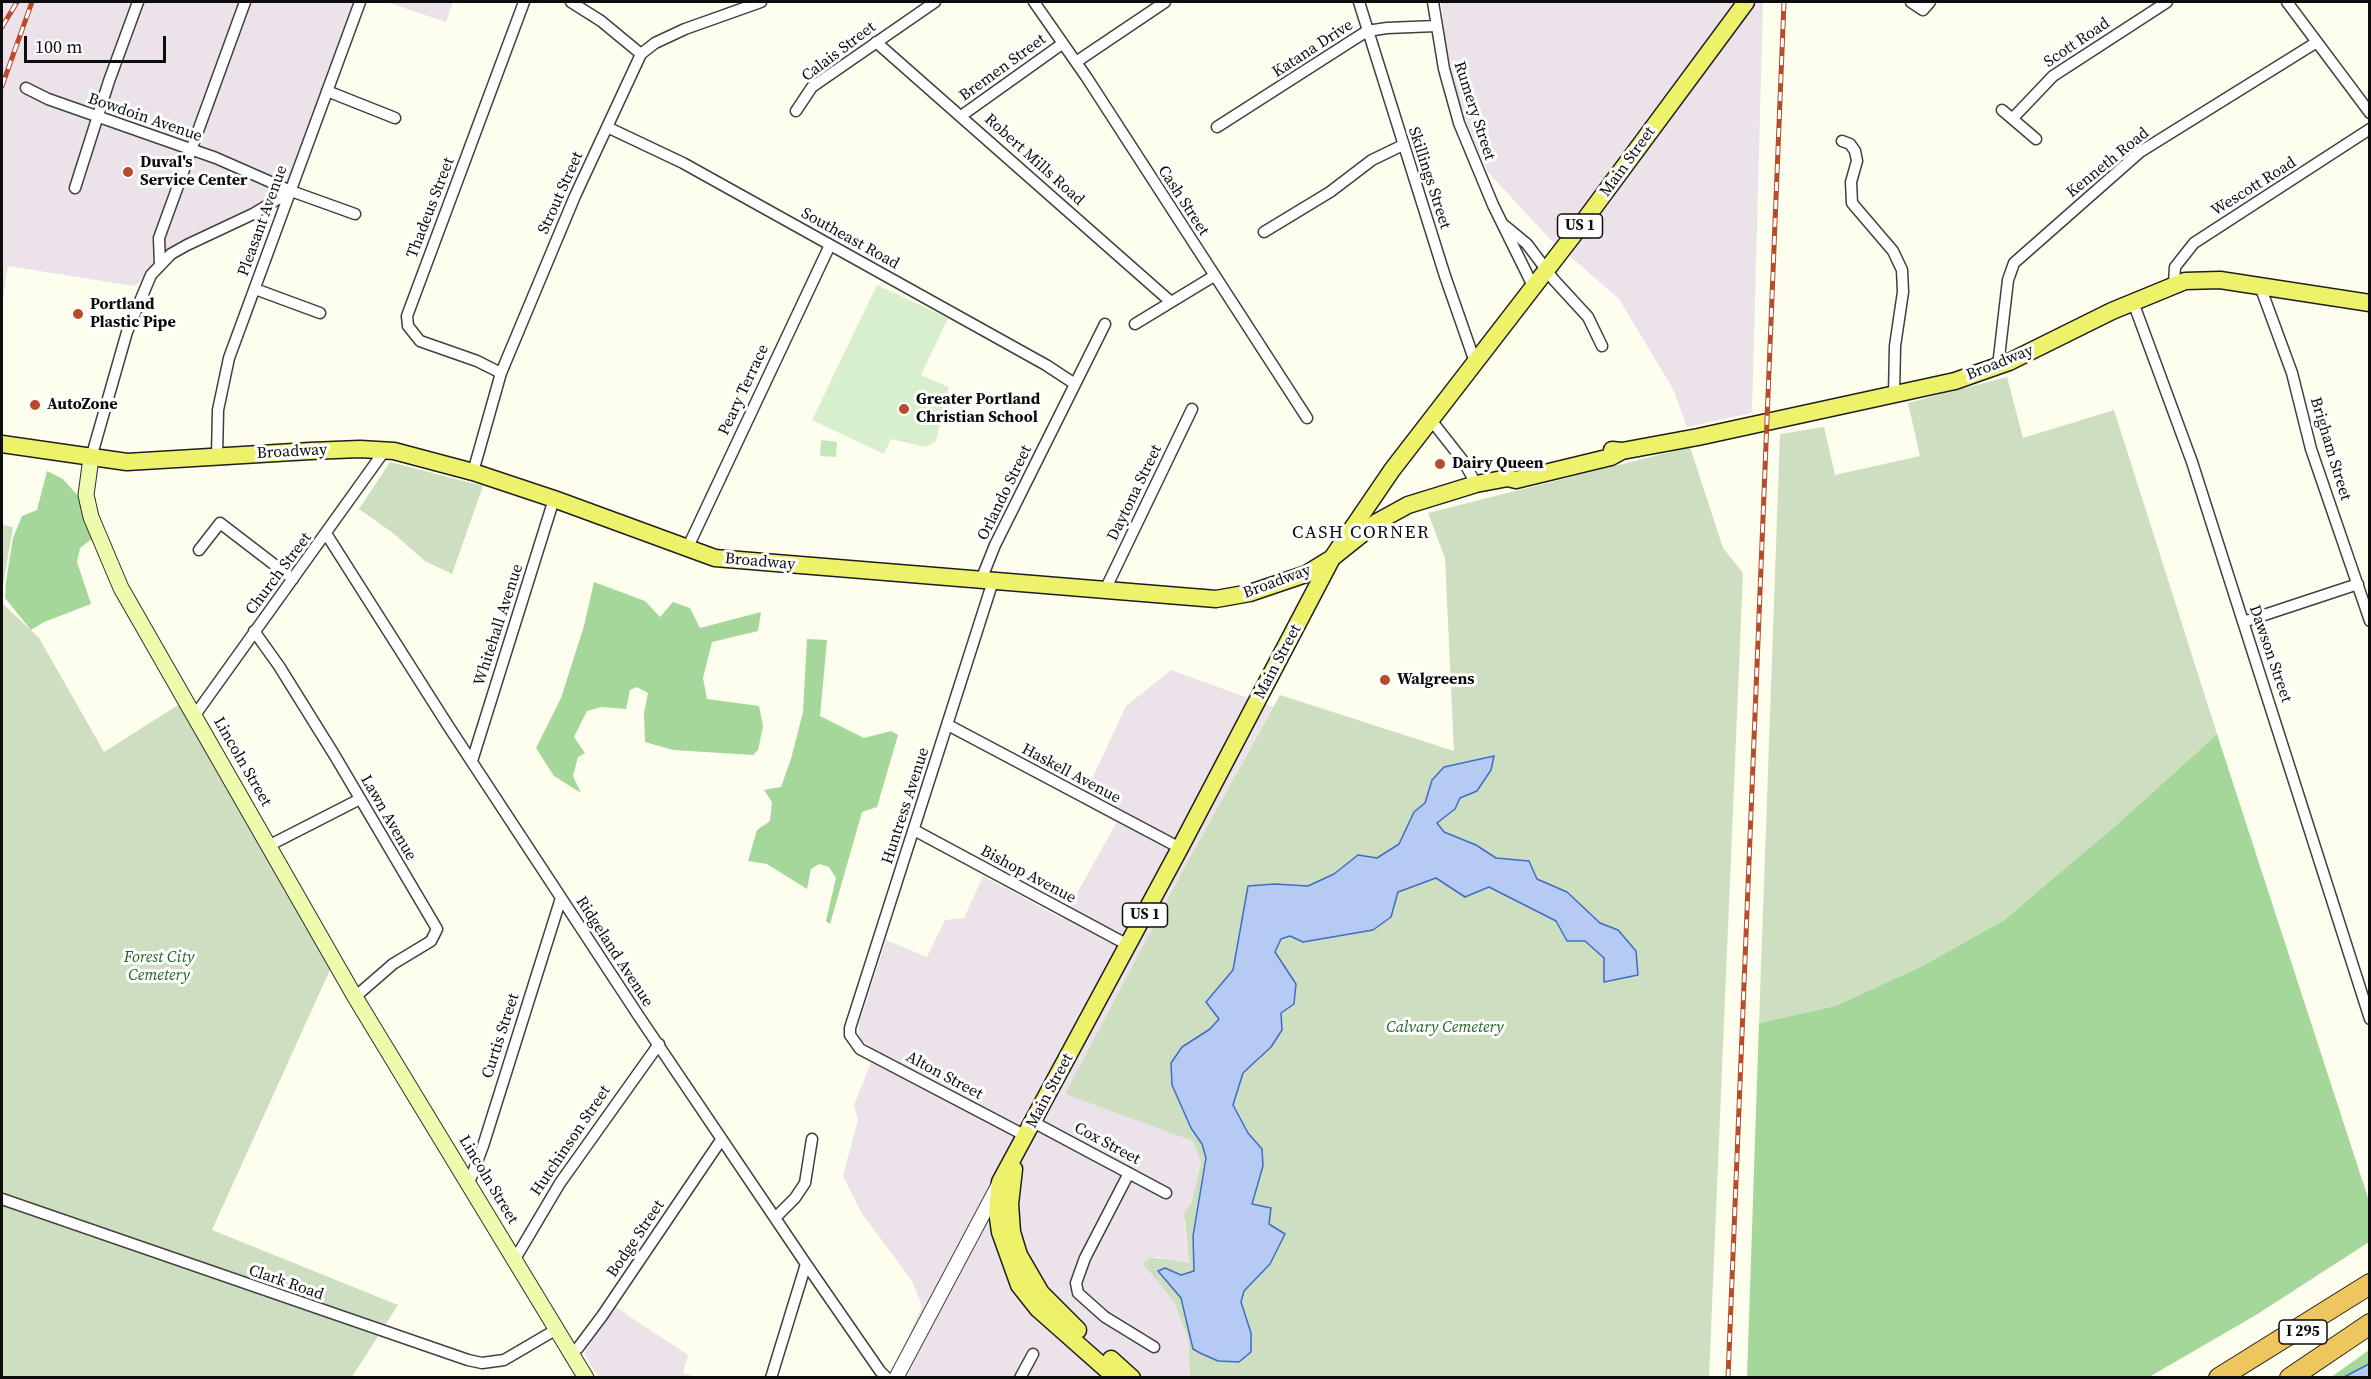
<!DOCTYPE html>
<html>
<head>
<meta charset="utf-8">
<style>
  body { margin:0 }
  #map { position:relative; width:2371px; height:1379px; overflow:hidden; background:#fdfeee; font-family:"Source Serif 4",serif }
  canvas { display:block }
  .frame { position:absolute; inset:0; border:3px solid #0d0d0d; pointer-events:none }
  .scale { position:absolute; left:24px; top:36px; width:142px; height:27px; box-sizing:border-box; border:3px solid #0d0d0d; border-top:0; padding-left:8px; font-size:18px; line-height:21px; white-space:nowrap; color:#0d0d0d; -webkit-text-stroke:4px #fff; paint-order:stroke }
</style>
</head>
<body>
<div id="map">
<canvas width="2371" height="1379"></canvas>
<div class="frame"></div>
<div class="scale">100 m</div>
</div>
<script>
const ctx = document.querySelector('canvas').getContext('2d');
ctx.lineJoin = 'round';
function fill(path, color) { ctx.fillStyle = color; ctx.fill(path, 'evenodd'); }
const poly = rows => new Path2D(rows.map(r => 'M' + r).join(''));
function strokePath(path, color, width, dash) { ctx.strokeStyle = color; ctx.lineWidth = width; ctx.lineCap = dash ? 'butt' : 'round'; ctx.setLineDash(dash || []); ctx.stroke(path); }
function drawText(font, color, halo, rows, align = 'center') {
  ctx.font = font + ' "Source Serif 4",serif'; ctx.lineWidth = 6; ctx.setLineDash([]); ctx.textBaseline = 'middle'; ctx.strokeStyle = halo; ctx.fillStyle = color; for (const [text, x, y, turn = 0] of rows) {
    ctx.save(); ctx.translate(x, y); ctx.rotate((+turn || 0) * Math.PI / 180); ctx.textAlign = isNaN(turn) ? turn : align; if (halo) ctx.strokeText(text, 0, 0); ctx.fillText(text, 0, 0); ctx.restore();
  }
}
const industrial = poly([
  [2,2,360,2,291,191,202,236,134,286,8,266,2,303],
  [386,2,453,2,446,22],
  [1441,2,1763,2,1752,413,1687,427,1673,389,1619,299,1549,238,1487,171,1460,107,1446,46],
  [1171,670,1273,707,1191,855,1066,1094,1193,1140,1201,1163,1191,1204,1184,1223,1189,1263,1167,1261,1159,1257,1150,1257,1143,1264,1174,1302,1188,1338,1190,1377,890,1377,922,1306,912,1281,861,1212,843,1176,858,1120,854,1105,876,1050,859,1039,859,1024,886,940,927,957,945,920,964,918,983,876,1063,919,1116,823,1081,803,1126,706],
  [614,1306,688,1355,683,1373,696,1377,598,1377,584,1353]
]);
const green = poly([
  [821,440,837,442,836,457,820,456]
]);
const forest = poly([
  [47,471,63,479,78,496,92,539,80,548,77,562,91,604,44,622,31,630,5,598,6,582,13,538,22,516,37,510],
  [594,582,645,601,660,617,673,602,690,608,700,628,761,612,758,631,712,642,703,678,707,699,759,706,763,726,758,750,753,755,673,750,645,742,644,713,648,693,637,687,630,690,626,709,602,707,587,711,574,737,585,753,578,757,573,776,581,793,554,776,536,748,561,698,584,626],
  [807,639,827,640,820,716,864,738,891,731,898,735,877,807,862,812,830,924,826,921,836,878,829,867,819,864,811,869,807,889,767,864,748,861,757,830,770,821,772,802,764,790,781,787,791,759,803,712],
  [2217,734,2369,1201,2369,1242,2256,1315,2149,1377,1747,1378,1759,1023,1835,1006,1922,966,2004,920,2122,820],
  [2369,1350,2369,1364,2344,1377,2330,1378]
]);
const cemetery = poly([
  [2007,377,2023,438,2114,410,2217,734,2122,820,2004,920,1922,966,1835,1006,1759,1023,1780,434,1824,427,1835,475,1920,456,1908,403],
  [1690,447,1723,548,1743,573,1709,1377,1190,1377,1188,1338,1174,1302,1143,1264,1150,1257,1189,1263,1184,1213,1191,1204,1201,1163,1193,1141,1065,1094,1191,855,1280,695,1454,751,1445,558,1428,513],
  [390,462,483,486,452,574,425,561,393,533,359,509],
  [2,525,13,527,2,591],
  [2,603,39,638,104,752,186,700,334,961,212,1230,398,1305,352,1377,2,1377]
]);
const pitch = poly([
  [877,285,948,318,921,375,949,387,936,441,926,447,891,439,884,454,812,420]
]);
const water = poly([
  [1494,756,1491,770,1477,791,1460,798,1455,809,1437,823,1444,832,1476,845,1496,858,1529,861,1537,879,1567,892,1600,923,1618,930,1636,951,1638,975,1604,982,1604,958,1585,941,1567,941,1556,921,1489,887,1465,897,1436,878,1398,892,1391,917,1373,930,1303,942,1290,936,1281,939,1275,952,1296,984,1294,1004,1281,1013,1282,1030,1271,1047,1243,1073,1233,1105,1248,1133,1262,1149,1263,1166,1252,1204,1271,1208,1269,1224,1285,1234,1270,1264,1244,1291,1241,1302,1251,1333,1251,1352,1239,1362,1218,1361,1200,1353,1193,1349,1181,1298,1158,1271,1165,1268,1181,1275,1194,1271,1193,1236,1206,1158,1202,1144,1191,1128,1172,1085,1171,1063,1182,1047,1210,1029,1219,1019,1206,1002,1233,970,1248,886,1275,884,1308,886,1334,874,1358,855,1377,858,1399,844,1414,812,1425,803,1432,780,1444,767,1494,756],
  [2369,1364,2369,1377,2344,1377,2369,1364]
]);
const minor = poly([
  [571,2,601,21,641,54],
  [1034,2,1087,78,1307,418],
  [1359,2,1445,276,1475,362],
  [1433,2,1444,69,1459,123,1493,205,1533,286],
  [1911,2,1923,10,1930,2],
  [2287,2,2370,113],
  [876,42,1171,302],
  [1076,62,1165,2],
  [26,88,48,99,216,158,291,191,355,214],
  [327,91,395,118],
  [2002,110,2036,139],
  [796,111,812,87,935,2],
  [961,116,1062,44],
  [2013,118,2053,76,2167,2],
  [607,127,683,163,1046,365,1075,384],
  [1217,127,1367,31,1387,28,1436,26],
  [1842,141,1850,144,1855,151,1857,161,1851,182,1852,203,1893,251,1902,270,1903,292,1895,346,1894,395],
  [75,188,109,81,138,2],
  [1504,225,1527,244,1554,280,1588,317,1602,346],
  [1264,232,1330,192,1372,160,1403,145],
  [160,265,159,238,245,2],
  [2174,283,2175,267,2194,243,2370,129],
  [2260,286,2292,373,2311,449,2370,621],
  [255,289,320,313],
  [2133,302,2192,462,2370,1019],
  [1135,324,1214,276],
  [1998,366,2008,280,2014,263,2140,152,2317,42],
  [501,373,477,361,420,341,408,326,407,316,524,2],
  [1431,420,1464,462,1476,484],
  [217,456,218,410,229,358,360,2],
  [91,458,127,332,151,275,171,254,187,245,253,214,291,191],
  [473,472,501,373,575,196,641,54,655,43,685,29,761,2],
  [327,535,447,724,638,1015,806,1264,880,1371,887,1378],
  [687,549,830,245],
  [199,550,220,523,293,579],
  [981,580,995,545,1105,324],
  [993,581,850,1028,850,1035,860,1049,1026,1136],
  [1105,590,1192,409],
  [2243,622,2358,584],
  [254,631,279,666,335,756,437,929,431,941,393,964,355,997],
  [195,715,385,450],
  [948,725,1180,848],
  [472,761,554,499],
  [914,830,1128,945],
  [270,845,360,799],
  [1033,1122,1166,1193],
  [1129,1173,1085,1258,1076,1283,1078,1293,1105,1317,1154,1347],
  [469,1183,483,1146,561,898],
  [2,1199,468,1360,482,1363,504,1360,557,1329],
  [775,1218,795,1198,805,1183,812,1139],
  [515,1259,560,1183,659,1044],
  [571,1353,578,1348,602,1316,721,1140],
  [771,1378,806,1264],
  [1020,1378,1033,1354]
]);
const tertiary = poly([
  [896,1378,998,1186]
]);
const secondary = poly([
  [91,458,86,495,91,517,121,588,355,997,586,1378]
]);
const primary = poly([
  [2,444,127,462,310,451,360,449,394,451,473,472,554,499,715,558,1216,599,1250,593,1306,574,1332,558,1377,522,1408,505,1476,484,1508,478,1516,480,1611,457,1622,451],
  [1612,450,1622,451,1698,437,1955,381,2009,362,2112,311,2185,281,2220,280,2370,303],
  [1014,1169,1010,1204,1012,1232,1019,1255,1041,1293,1078,1330],
  [1111,1359,1132,1378],
  [1116,1378,1038,1309,1019,1285,1000,1232,997,1211,1000,1182,1180,848,1332,558,1392,470,1575,233,1746,2]
]);
const motorway = poly([
  [2219,1378,2370,1284],
  [2290,1378,2370,1324]
]);
const rail = poly([
  [2,27,17,2],
  [2,86,32,2],
  [1728,1378,1784,2]
]);
const markers = [
  [128,172,6,"#b74b2c"],
  [78,314,6,"#b74b2c"],
  [35,405,6,"#b74b2c"],
  [904,409,6,"#b74b2c"],
  [1440,464,6,"#b74b2c"],
  [1385,680,6,"#b74b2c"]
];
const shields = [
  [1580,226,45],
  [1145,915,45],
  [2303,1332,48]
];
const shieldNames = [
  ["US 1",1580,226],
  ["US 1",1145,915],
  ["I 295",2303,1332]
];
const streetNames = [
  ["Scott Road",2077,43,-34],
  ["Katana Drive",1313,49,-33],
  ["Calais Street",839,52,-37],
  ["Bremen Street",1003,68,-36],
  ["Rumery Street",1474,111,72],
  ["Bowdoin Avenue",145,118,19],
  ["Robert Mills Road",1034,160,42],
  ["Main Street",1628,162,-54],
  ["Kenneth Road",2108,163,-39],
  ["Skillings Street",1429,178,72],
  ["Wescott Road",2254,187,-32],
  ["Strout Street",561,193,-66],
  ["Cash Street",1183,201,57],
  ["Thadeus Street",431,208,-69],
  ["Pleasant Avenue",263,221,-70],
  ["Southeast Road",850,239,29],
  ["Broadway",2000,363,-22],
  ["Peary Terrace",744,390,-65],
  ["Brigham Street",2330,449,73],
  ["Broadway",292,452,-3],
  ["Orlando Street",1005,493,-64],
  ["Daytona Street",1135,493,-64],
  ["Broadway",760,562,5],
  ["Church Street",279,574,-53],
  ["Broadway",1277,582,-20],
  ["Whitehall Avenue",499,625,-72],
  ["Dawson Street",2270,654,71],
  ["Main Street",1278,662,-62],
  ["Lincoln Street",242,762,60],
  ["Haskell Avenue",1071,774,28],
  ["Huntress Avenue",906,806,-72],
  ["Lawn Avenue",388,818,60],
  ["Bishop Avenue",1028,875,28],
  ["Ridgeland Avenue",614,952,57],
  ["Curtis Street",501,1036,-72],
  ["Alton Street",944,1076,28],
  ["Main Street",1050,1091,-62],
  ["Hutchinson Street",571,1141,-56],
  ["Cox Street",1107,1144,28],
  ["Lincoln Street",488,1180,59],
  ["Bodge Street",636,1239,-56],
  ["Clark Road",286,1283,19]
];
const poiNames = [
  ["Duval's",140,163],
  ["Service Center",140,181],
  ["Portland",90,305],
  ["Plastic Pipe",90,323],
  ["Greater Portland",916,400],
  ["Christian School",916,418],
  ["AutoZone",47,405],
  ["Dairy Queen",1452,464],
  ["Walgreens",1397,680]
];
const parkNames = [
  ["Forest City",159,958],
  ["Cemetery",159,976],
  ["Calvary Cemetery",1445,1028]
];
const neighbourhoodNames = [
  ["CASH CORNER",1361,533]
];
fill(industrial, '#ebe2ea');
fill(green, '#c4e7b9');
fill(forest, '#a4d799');
fill(cemetery, '#cddfc0');
fill(pitch, '#d8efcb');
fill(water, '#b5cbf3');
strokePath(water, '#406cc7', 1.5);
strokePath(minor, '#404040', 13);
strokePath(tertiary, '#404040', 16);
strokePath(secondary, '#2f2f2f', 17);
strokePath(primary, '#1e1e1e', 19);
strokePath(motorway, '#1e1e1e', 22);
strokePath(minor, '#fff', 10);
strokePath(tertiary, '#fff', 14);
strokePath(secondary, '#eefbac', 15);
strokePath(primary, '#eef26a', 16);
strokePath(motorway, '#edc75d', 20);
strokePath(rail, '#b74b2c', 5);
strokePath(rail, '#fff', 3, [9]);
for (const [x, y, r, color] of markers) { const dot = new Path2D(); dot.arc(x, y, r, 0, 2 * Math.PI); ctx.fillStyle = color; ctx.fill(dot); strokePath(dot, '#fff', 2); }
for (const [x, y, w] of shields) { const box = new Path2D(); box.roundRect(x - w / 2, y - 12, w, 24, 4.5); ctx.fillStyle = '#fff'; ctx.fill(box); strokePath(box, '#0d0d0d', 1.5); }
drawText('bold 15px', '#0d0d0d', null, shieldNames);
drawText('16px', '#0d0d0d', '#fff', streetNames);
drawText('bold 16px', '#0d0d0d', '#fff', poiNames, 'left');
drawText('italic 16px', '#216225', '#fff', parkNames);
ctx.letterSpacing = '1.5px';
drawText('18px', '#0d0d0d', '#fff', neighbourhoodNames);
ctx.letterSpacing = '0px';
</script>
</body>
</html>
